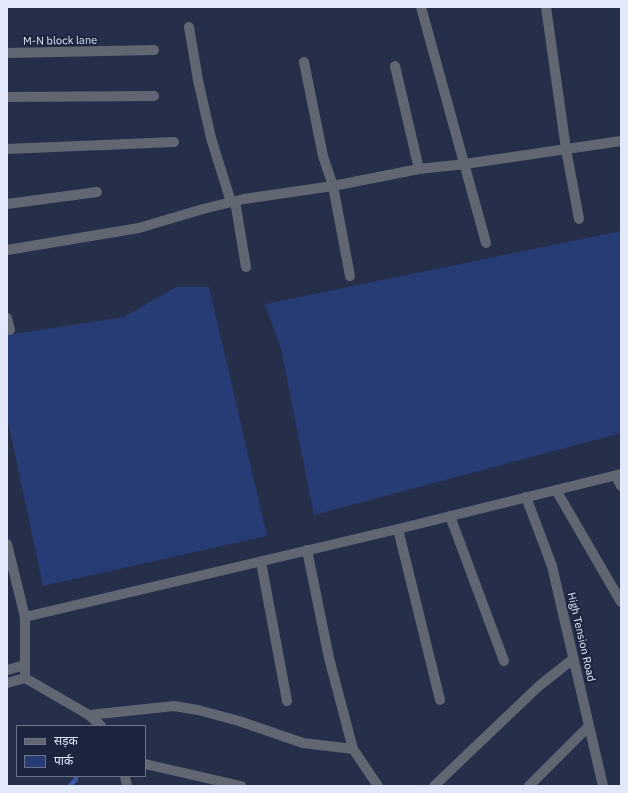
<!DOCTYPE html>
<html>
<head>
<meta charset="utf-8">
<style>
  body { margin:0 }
  #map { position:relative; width:628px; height:793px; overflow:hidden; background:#252f49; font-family:"IBM Plex Sans","Noto Sans Devanagari",sans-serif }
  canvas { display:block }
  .frame { position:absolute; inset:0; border:8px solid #e1e9fa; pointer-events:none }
  .legend { position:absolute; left:16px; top:725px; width:130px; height:52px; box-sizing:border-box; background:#1b253e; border:1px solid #6a7389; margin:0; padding:5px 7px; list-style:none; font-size:12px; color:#e1e9fa }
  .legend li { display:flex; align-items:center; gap:8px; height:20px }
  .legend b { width:20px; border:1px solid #6a7389 }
</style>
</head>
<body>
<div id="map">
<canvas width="628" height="793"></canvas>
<div class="frame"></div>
<ul class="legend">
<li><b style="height:5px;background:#616673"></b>सड़क</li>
<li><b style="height:11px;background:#273b74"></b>पार्क</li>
</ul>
</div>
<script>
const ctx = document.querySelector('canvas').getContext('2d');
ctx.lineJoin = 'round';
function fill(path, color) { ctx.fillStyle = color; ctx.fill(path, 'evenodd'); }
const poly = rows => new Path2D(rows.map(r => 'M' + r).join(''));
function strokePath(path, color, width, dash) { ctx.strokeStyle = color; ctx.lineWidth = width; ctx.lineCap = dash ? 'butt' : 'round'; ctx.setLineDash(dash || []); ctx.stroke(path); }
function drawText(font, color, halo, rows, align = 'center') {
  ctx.font = font + ' "IBM Plex Sans",sans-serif'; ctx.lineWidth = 4; ctx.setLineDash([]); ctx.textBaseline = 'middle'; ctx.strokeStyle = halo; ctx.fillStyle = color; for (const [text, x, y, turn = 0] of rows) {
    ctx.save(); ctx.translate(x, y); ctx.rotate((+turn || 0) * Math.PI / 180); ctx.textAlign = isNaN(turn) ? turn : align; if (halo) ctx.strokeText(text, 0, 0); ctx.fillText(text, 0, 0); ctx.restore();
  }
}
const green = poly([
  [621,231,621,433,314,515,281,349,265,304],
  [176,287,209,287,267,536,43,586,7,417,7,335,124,317]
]);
const stream = poly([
  [70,786,76,779,76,776]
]);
const minor = poly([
  [421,7,486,243],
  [546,7,566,149,579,219],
  [189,27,198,80,211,138,231,202],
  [7,53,154,50],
  [304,62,323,156,333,186,350,276],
  [395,66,419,169],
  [7,97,154,96],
  [7,149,174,142],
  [235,201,246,267],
  [7,204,97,192],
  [7,250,139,228,203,209,244,199,333,186,419,169,465,164,621,141],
  [7,318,10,330],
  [616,476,621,486],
  [556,490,621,602],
  [526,497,552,566,603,786],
  [450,516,504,661],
  [398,529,440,700],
  [7,544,25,617,25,678],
  [307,550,329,658,353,749,378,786],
  [261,562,287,701],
  [25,617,398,529,621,474],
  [7,670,25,665],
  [25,678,89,715,101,726],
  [7,683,25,678],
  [89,715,174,706,198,710,239,721,303,743,353,749],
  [145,764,241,786],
  [125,776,127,786],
  [434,786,539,686,573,659],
  [529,786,589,726]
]);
const streetNames = [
  ["M-N block lane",60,41,-1],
  ["High Tension Road",581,637,77]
];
fill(green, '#273b74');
strokePath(stream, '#3b56a2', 4.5);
strokePath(minor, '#616673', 10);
drawText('11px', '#e1e9fa', '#1b253e', streetNames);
</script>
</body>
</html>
